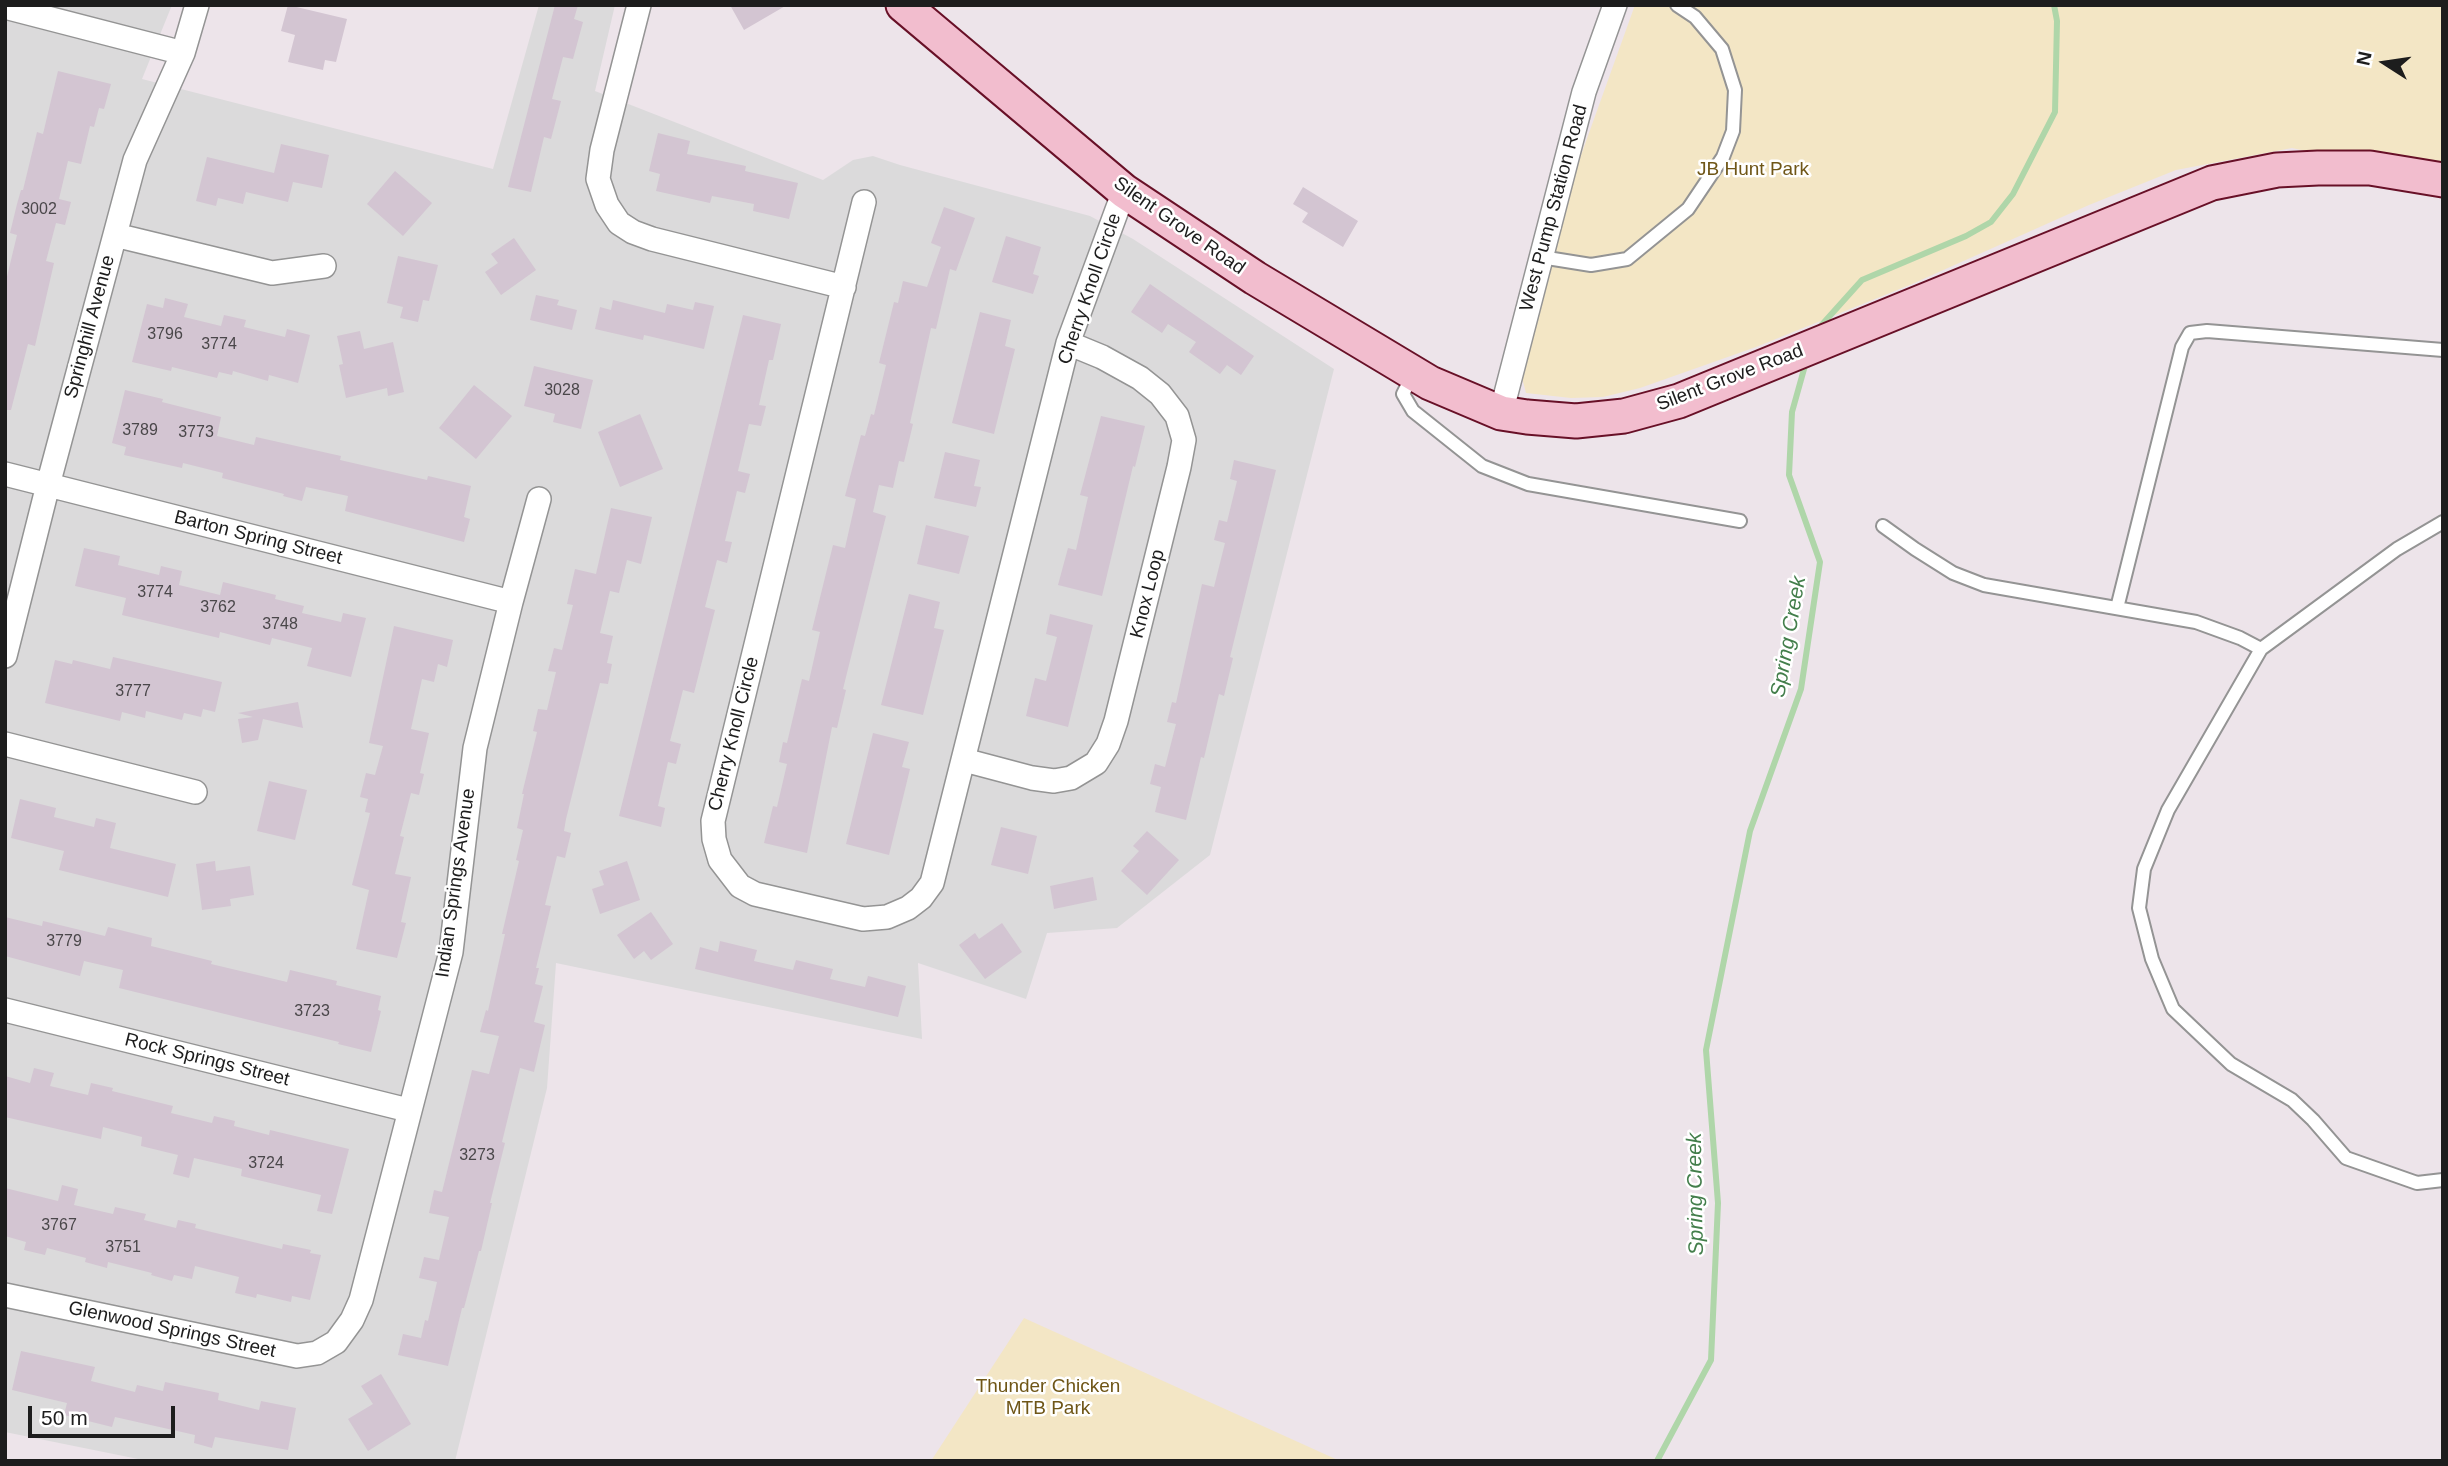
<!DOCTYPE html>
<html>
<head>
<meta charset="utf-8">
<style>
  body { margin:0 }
  #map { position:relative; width:2448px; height:1466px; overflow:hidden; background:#ede4ea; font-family:Arial,sans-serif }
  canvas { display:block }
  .frame { position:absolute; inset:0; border:7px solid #1d1d1d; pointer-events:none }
  .north { position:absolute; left:2350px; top:28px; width:70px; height:70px; -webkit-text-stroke:5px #fff; paint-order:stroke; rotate:282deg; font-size:19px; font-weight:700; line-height:28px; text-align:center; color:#1d1d1d }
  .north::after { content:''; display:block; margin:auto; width:24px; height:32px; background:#1d1d1d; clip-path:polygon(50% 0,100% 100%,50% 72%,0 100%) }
  .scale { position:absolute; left:28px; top:1406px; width:147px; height:32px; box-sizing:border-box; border:4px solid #1d1d1d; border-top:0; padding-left:9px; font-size:21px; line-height:24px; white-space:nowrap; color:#1d1d1d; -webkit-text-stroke:5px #fff; paint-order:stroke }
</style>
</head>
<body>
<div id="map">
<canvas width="2448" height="1466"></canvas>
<div class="frame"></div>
<div class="north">N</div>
<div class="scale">50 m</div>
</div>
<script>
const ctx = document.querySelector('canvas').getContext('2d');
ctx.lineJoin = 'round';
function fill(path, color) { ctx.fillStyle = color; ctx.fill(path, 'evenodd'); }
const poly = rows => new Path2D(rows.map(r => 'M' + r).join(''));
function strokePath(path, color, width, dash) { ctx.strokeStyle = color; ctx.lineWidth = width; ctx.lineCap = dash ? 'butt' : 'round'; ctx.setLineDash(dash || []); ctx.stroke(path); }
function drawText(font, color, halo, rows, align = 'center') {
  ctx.font = font + ' Arial,sans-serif'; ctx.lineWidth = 5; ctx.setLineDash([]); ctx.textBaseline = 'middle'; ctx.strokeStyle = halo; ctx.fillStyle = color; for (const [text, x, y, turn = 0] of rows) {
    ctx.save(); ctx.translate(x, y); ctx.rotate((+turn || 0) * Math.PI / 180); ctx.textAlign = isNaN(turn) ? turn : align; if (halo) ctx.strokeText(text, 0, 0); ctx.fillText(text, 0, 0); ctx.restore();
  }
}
const residential = poly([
  [5,5,172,5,142,79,493,169,539,5,615,5,595,91,823,180,853,160,873,156,900,165,1090,216,1133,239,1334,369,1210,855,1117,928,1047,933,1026,999,918,963,922,1039,556,963,547,1088,455,1461,148,1461,5,1432]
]);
const park = poly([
  [1635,5,2443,5,2443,180,2292,148,2176,170,2089,205,1912,284,1756,347,1640,388,1603,397,1571,398,1526,393,1519,366,1543,261],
  [1024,1318,1340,1461,931,1461]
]);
const stream = poly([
  [1818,329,1862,280,1966,236,1991,222,2013,194,2055,112,2057,21,2054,5],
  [1657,1461,1711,1360,1718,1203,1706,1050,1750,831,1801,689,1820,562,1789,475,1792,412,1806,362]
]);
const building = poly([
  [288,5,347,19,336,62,325,60,323,70,288,62,295,35,281,31],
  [555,5,578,5,574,19,583,22,573,59,563,57,552,99,561,101,551,139,544,137,531,192,508,187],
  [730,5,787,5,744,30],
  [58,71,111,84,104,109,99,108,94,127,90,126,81,164,68,161,59,199,71,202,65,225,56,223,46,261,54,263,35,346,28,344,11,410,5,410,5,285,17,235,10,233,17,204,21,190,23,190,37,132,43,134],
  [658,133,690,141,687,154,746,166,745,171,798,183,789,219,753,211,754,204,712,196,710,203,656,191,660,174,649,171],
  [281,144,329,155,322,188,293,182,288,202,246,192,243,204,218,198,216,206,196,201,207,157,274,173],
  [395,171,432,203,403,236,367,204],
  [1303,187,1358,221,1343,247,1302,222,1308,213,1293,204],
  [944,207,975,218,956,271,950,269,936,329,931,328,910,423,913,424,904,462,899,461,893,488,879,485,873,512,886,516,843,689,846,690,837,728,832,727,807,853,764,843,773,806,777,807,787,764,779,762,783,742,787,743,802,679,809,681,820,632,812,630,833,545,845,548,856,499,845,496,861,435,865,436,871,414,874,415,886,365,879,363,894,302,898,303,903,281,927,287,941,247,931,243],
  [1006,236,1041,247,1033,274,1039,276,1033,294,992,282],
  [514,238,536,270,501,295,485,272,498,263,491,254],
  [398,256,438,265,429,301,423,300,418,322,400,318,403,307,387,303],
  [1150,284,1254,356,1241,375,1227,365,1220,374,1189,352,1196,342,1168,324,1162,333,1131,312],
  [536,295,559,300,557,305,577,310,572,330,530,320],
  [165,298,188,304,184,317,221,326,224,315,246,320,244,327,285,337,287,329,310,335,298,383,269,375,268,381,233,371,232,375,219,372,217,378,172,367,171,371,132,362,147,304,163,308],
  [613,300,665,313,667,304,693,310,695,302,714,306,704,349,644,335,643,340,595,329,600,307,611,310],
  [980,312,1011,320,1005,346,1015,349,994,434,952,423],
  [743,315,781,324,773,360,769,360,759,405,766,406,761,426,749,424,738,471,750,474,745,493,737,491,725,541,732,542,727,563,717,560,705,607,715,610,694,693,683,690,670,741,681,744,676,764,668,762,658,806,665,808,661,827,619,816],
  [360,331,364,349,393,342,404,392,388,396,387,388,346,398,339,365,343,364,337,336],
  [534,366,593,380,581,429,553,422,555,414,524,406],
  [474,385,512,416,476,459,439,428],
  [125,390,163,399,162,402,221,417,217,436,254,445,256,437,341,456,340,460,427,480,428,476,471,486,464,517,470,519,464,542,345,511,348,496,306,487,302,501,283,496,284,494,222,478,223,473,183,463,182,468,124,455,126,447,112,443],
  [640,414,663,469,620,487,598,432],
  [1101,416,1145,426,1135,467,1133,466,1102,596,1058,585,1068,548,1076,550,1088,497,1080,495],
  [945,452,980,460,974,486,981,487,976,507,934,498],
  [1234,460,1276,470,1230,657,1233,658,1224,696,1219,694,1204,758,1201,757,1186,820,1155,812,1161,787,1150,784,1155,764,1165,767,1176,724,1167,722,1172,702,1176,703,1202,584,1214,587,1225,543,1214,540,1219,520,1227,522,1237,481,1230,479],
  [611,508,652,517,641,564,627,560,619,593,610,591,600,633,613,636,607,663,612,664,608,684,600,683,566,819,564,831,571,833,565,858,557,856,545,905,551,906,536,968,539,968,535,984,543,986,534,1022,545,1025,534,1072,520,1068,502,1142,505,1143,490,1203,492,1203,481,1251,479,1251,464,1308,462,1308,448,1366,398,1355,403,1334,421,1338,425,1320,428,1321,437,1282,419,1278,424,1257,439,1260,449,1217,429,1213,434,1190,442,1192,472,1070,489,1074,499,1036,480,1032,486,1010,488,1011,505,934,502,934,519,861,516,860,523,830,517,828,524,794,522,794,537,732,533,731,538,709,547,710,556,672,548,671,554,648,562,650,573,605,567,604,575,569,596,574],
  [926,525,969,536,959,574,917,564],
  [84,548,120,556,118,565,159,575,161,566,182,571,179,585,220,595,223,582,276,595,275,599,304,606,302,613,341,622,343,613,366,618,351,677,307,666,312,648,272,638,270,645,220,632,219,638,122,615,126,598,75,586],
  [909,594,940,602,934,628,944,630,923,715,881,705],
  [1050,614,1093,625,1068,727,1026,716,1035,678,1046,681,1057,637,1046,634],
  [394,626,453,640,447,667,438,664,434,682,422,679,411,729,429,733,420,773,424,774,419,795,411,793,400,836,404,837,395,874,411,877,401,922,406,923,397,958,356,949,369,890,352,885,370,813,365,812,368,799,360,797,366,773,375,775,383,746,369,743],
  [113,657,222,682,215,712,203,709,201,717,184,713,182,720,146,711,145,718,122,712,120,721,45,703,55,660,72,664,73,660,110,669],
  [298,702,303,728,263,719,258,740,242,743,238,719,253,717,238,713],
  [873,733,909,742,902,767,910,769,889,855,846,844],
  [269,781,307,790,295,840,257,831],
  [20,799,56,808,54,817,94,827,96,818,116,823,110,848,176,864,168,897,59,870,64,851,11,838],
  [1001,827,1037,836,1028,874,991,865],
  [1147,831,1179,860,1147,895,1121,871,1139,851,1133,846],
  [215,861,216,871,250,866,254,895,230,899,231,906,202,910,196,864],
  [627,861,640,900,600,914,592,889,604,885,599,871],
  [1093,877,1097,900,1054,909,1050,886],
  [651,912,673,944,651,960,644,951,634,959,617,935],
  [5,917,42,926,43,921,105,936,108,927,152,938,151,946,212,961,211,964,287,982,290,970,337,981,336,985,381,996,378,1010,381,1011,371,1052,338,1044,339,1042,119,988,123,970,84,961,80,976,5,956],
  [1002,923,1022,952,985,979,959,945,975,933,979,939],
  [720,941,757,950,754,961,793,970,796,960,833,969,830,979,865,987,868,976,906,986,898,1017,695,969,700,947,718,952],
  [34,1068,54,1073,50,1086,88,1095,91,1083,113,1088,112,1091,173,1106,171,1113,212,1123,214,1116,235,1121,234,1126,269,1135,270,1130,349,1149,332,1214,317,1211,321,1195,241,1176,242,1169,194,1158,189,1178,173,1174,178,1155,141,1146,142,1137,103,1127,101,1139,5,1117,5,1076,30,1083],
  [62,1185,78,1189,74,1205,113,1214,115,1207,146,1214,144,1220,176,1228,178,1220,196,1224,195,1228,282,1249,283,1244,311,1250,310,1253,321,1255,310,1300,292,1296,291,1302,257,1294,256,1298,235,1293,239,1277,195,1266,192,1279,174,1275,172,1281,151,1275,152,1273,108,1262,107,1268,85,1262,86,1258,47,1248,45,1255,24,1250,26,1242,5,1236,5,1188,58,1201],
  [21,1351,95,1367,91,1381,135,1392,137,1385,163,1391,165,1382,219,1393,218,1400,259,1410,261,1401,296,1408,288,1450,215,1437,212,1448,194,1443,195,1435,115,1417,112,1427,64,1415,67,1403,12,1390],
  [381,1374,411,1424,368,1451,348,1419,373,1404,361,1386]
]);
const lane = poly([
  [1541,257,1591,265,1627,259,1688,209,1723,157,1733,131,1735,90,1722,49,1695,17,1677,5],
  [1413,374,1403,394,1413,411,1482,466,1528,484,1740,521],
  [2443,522,2397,549,2261,649,2168,810,2144,869,2139,908,2152,959,2173,1009,2231,1064,2292,1100,2313,1120,2346,1158,2417,1183,2443,1180],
  [1883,526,1915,549,1953,573,1984,585,2196,622,2240,638,2261,649],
  [2117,608,2182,347,2190,333,2207,331,2443,350]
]);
const street = poly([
  [639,5,602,150,598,179,607,205,619,223,633,232,652,239,844,287],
  [5,7,183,53],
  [864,202,713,821,714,839,720,860,740,886,755,894,863,919,887,917,908,908,921,898,932,883,1068,343,1124,191],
  [115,235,272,273,324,266],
  [1501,413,1584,92,1615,5],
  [5,474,511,602],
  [5,656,48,485,135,160,183,53,197,5],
  [5,744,195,792],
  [964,760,1032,778,1054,781,1071,778,1096,763,1108,744,1116,721,1179,467,1184,440,1177,416,1160,394,1140,378,1102,357,1068,343],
  [5,1010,408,1110],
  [5,1295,297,1356,317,1353,336,1342,352,1320,361,1300,451,952,475,748,511,602,539,499]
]);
const secondary = poly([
  [903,5,1124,191,1255,278,1430,383,1501,413,1527,417,1576,421,1624,416,1679,401,2212,183,2277,170,2318,168,2370,168,2443,180]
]);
const numberNames = [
  ["3002",39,210],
  ["3796",165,335],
  ["3774",219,345],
  ["3028",562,391],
  ["3789",140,431],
  ["3773",196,433],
  ["3774",155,593],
  ["3762",218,608],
  ["3748",280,625],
  ["3777",133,692],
  ["3779",64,942],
  ["3723",312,1012],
  ["3273",477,1156],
  ["3724",266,1164],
  ["3767",59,1226],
  ["3751",123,1248]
];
const parkNames = [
  ["JB Hunt Park",1753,170],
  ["Thunder Chicken",1048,1387],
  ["MTB Park",1048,1409]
];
const streetNames = [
  ["West Pump Station Road",1554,208,-75],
  ["Silent Grove Road",1179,226,35],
  ["Cherry Knoll Circle",1090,289,-71],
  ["Springhill Avenue",90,327,-75],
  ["Silent Grove Road",1730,378,-21],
  ["Barton Spring Street",258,538,14],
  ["Knox Loop",1148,594,-76],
  ["Cherry Knoll Circle",734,734,-76],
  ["Indian Springs Avenue",456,883,-82],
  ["Rock Springs Street",207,1060,14],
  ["Glenwood Springs Street",172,1330,12]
];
const waterNames = [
  ["Spring Creek",1789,637,-80],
  ["Spring Creek",1696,1194,-91]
];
fill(residential, '#dbdadb');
fill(park, '#f3e6c5');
strokePath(stream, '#afd6a9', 6);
fill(building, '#d3c5d2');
strokePath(lane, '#949494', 16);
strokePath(street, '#949494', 26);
strokePath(secondary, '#681027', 37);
strokePath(lane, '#fff', 12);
strokePath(street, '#fff', 23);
strokePath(secondary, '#f2bdce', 33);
drawText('16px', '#4a474a', null, numberNames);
drawText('19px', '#6f5617', '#fff', parkNames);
drawText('19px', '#1d1d1d', '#fff', streetNames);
drawText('italic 21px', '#437e4b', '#fff', waterNames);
</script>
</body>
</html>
